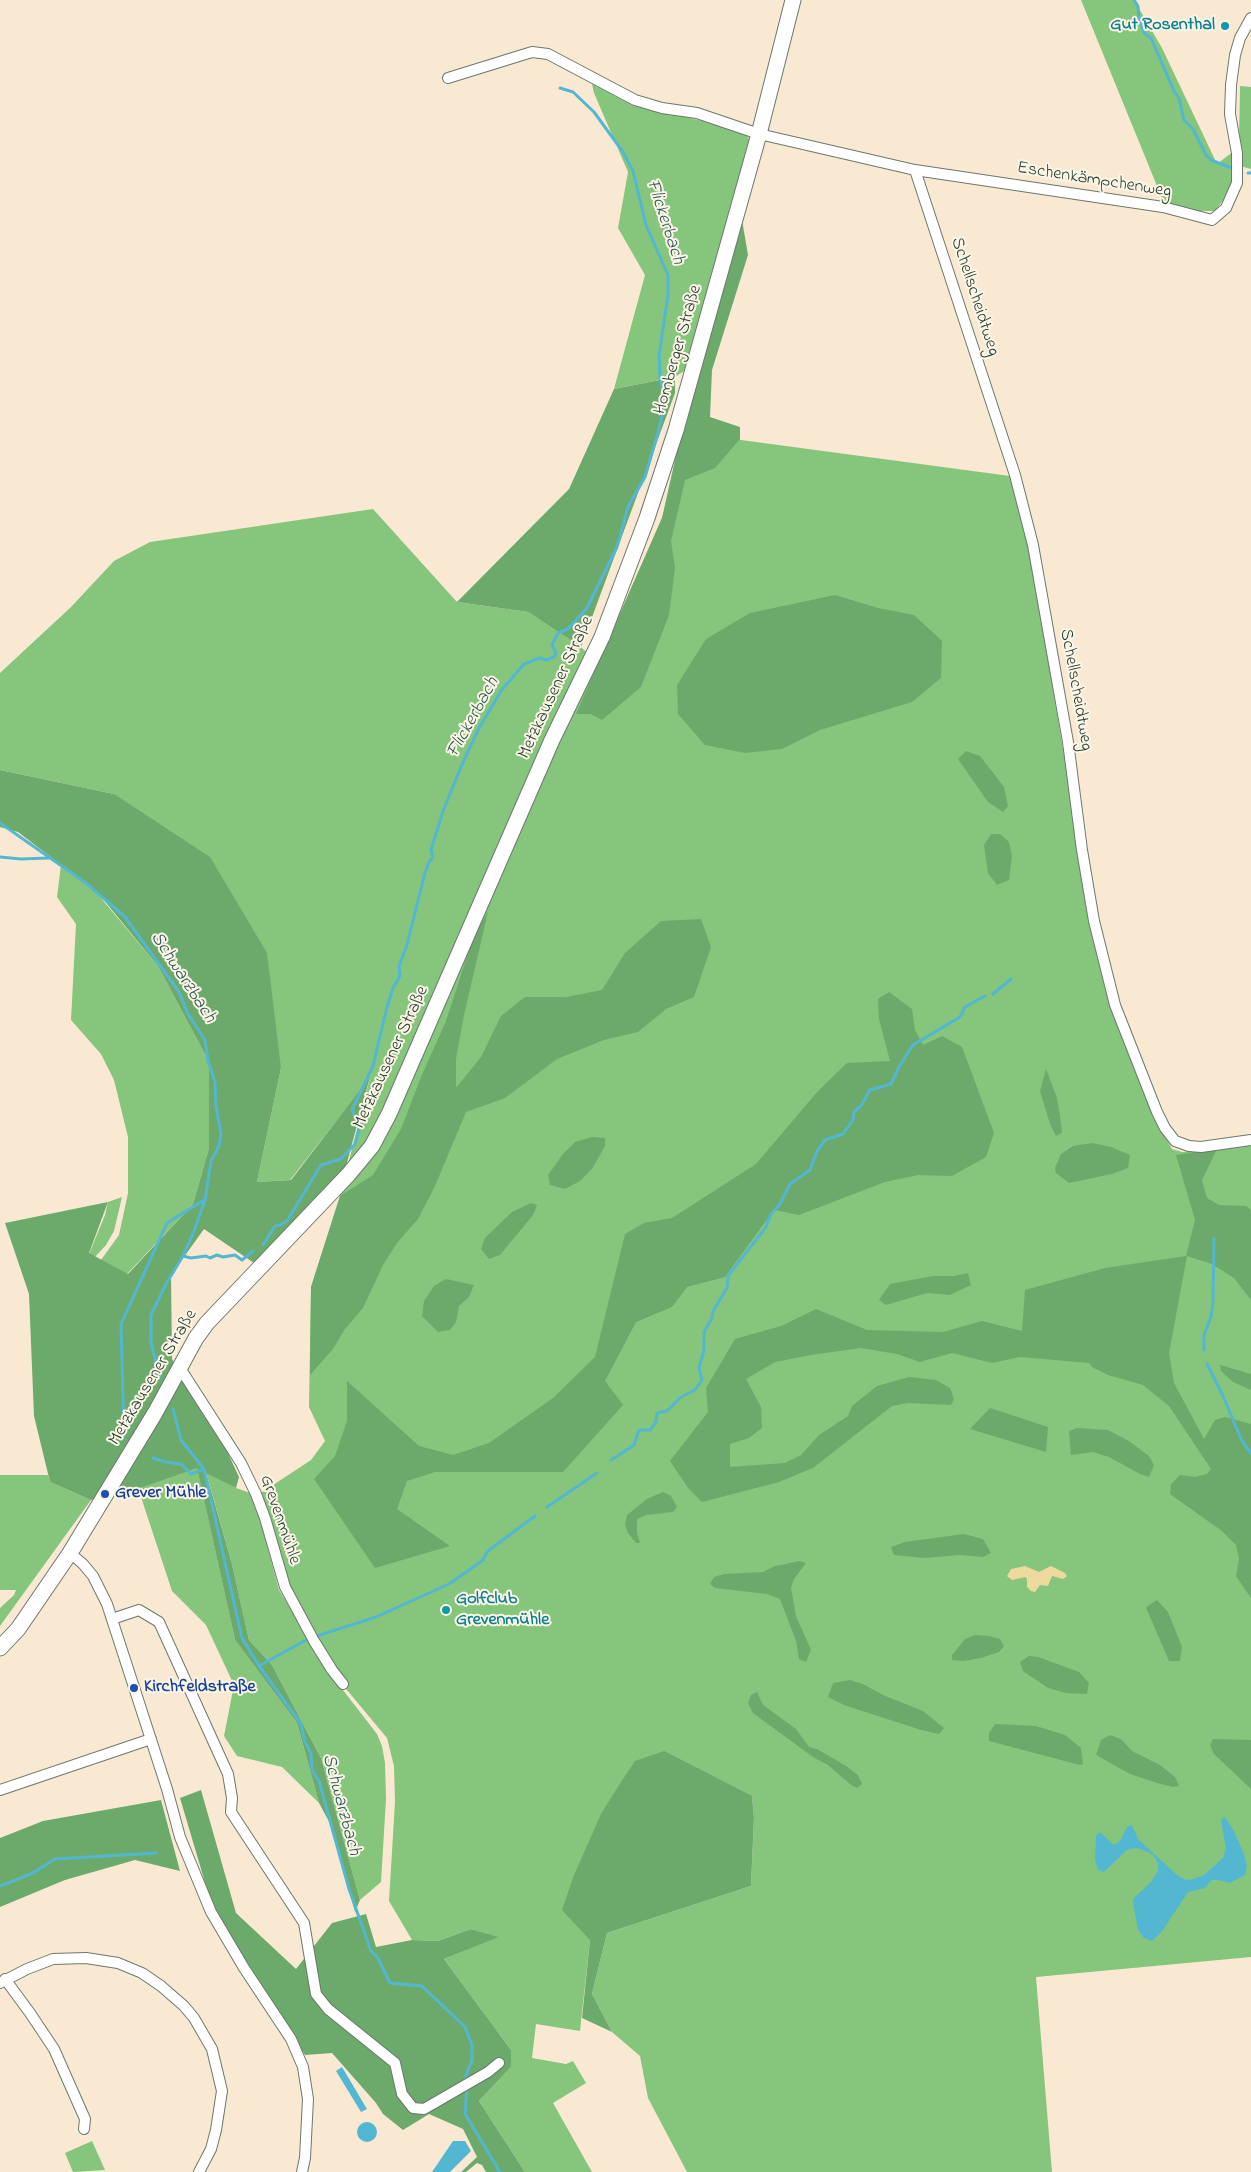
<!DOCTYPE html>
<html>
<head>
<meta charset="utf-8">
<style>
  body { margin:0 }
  canvas { display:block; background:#f9e9d3 }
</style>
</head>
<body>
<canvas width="1251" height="2172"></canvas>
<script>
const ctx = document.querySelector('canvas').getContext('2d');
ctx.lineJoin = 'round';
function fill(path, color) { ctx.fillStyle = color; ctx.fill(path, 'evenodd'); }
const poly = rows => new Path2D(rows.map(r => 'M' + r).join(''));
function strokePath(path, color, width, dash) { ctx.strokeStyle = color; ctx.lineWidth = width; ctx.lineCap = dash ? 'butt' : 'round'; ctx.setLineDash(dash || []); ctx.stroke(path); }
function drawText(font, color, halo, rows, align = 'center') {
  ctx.font = font + ' "Indie Flower",sans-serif'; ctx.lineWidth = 4; ctx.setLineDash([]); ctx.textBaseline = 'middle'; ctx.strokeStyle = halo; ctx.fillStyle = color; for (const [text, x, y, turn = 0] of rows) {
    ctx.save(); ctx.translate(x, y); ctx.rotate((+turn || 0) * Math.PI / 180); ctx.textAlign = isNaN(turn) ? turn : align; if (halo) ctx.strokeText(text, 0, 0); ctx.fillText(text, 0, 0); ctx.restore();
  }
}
const green = poly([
  [1081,0,1134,0,1162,48,1217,164,1239,147,1240,86,1251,87,1251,169,1240,166,1229,192,1215,211,1185,211,1164,203],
  [592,84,632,105,703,121,747,135,750,142,684,371,675,377,614,389,645,275,618,228,628,172,594,93],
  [688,425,741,440,1010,476,1029,546,1097,953,1112,1008,1159,1125,1172,1149,1182,1152,1251,1145,1251,1957,1036,1977,1052,2172,687,2172,648,2098,640,2056,612,2032,592,1994,607,1933,751,1886,754,1818,752,1796,590,1940,580,2031,536,2024,532,2058,566,2064,573,2061,586,2083,553,2103,592,2172,525,2172,479,2101,511,2067,511,2050,444,1959,498,1937,471,1929,438,1941,412,1940,389,1901,395,1802,394,1766,387,1738,332,1672,296,1616,255,1497,311,1460,325,1441,309,1407,311,1287,340,1196,370,1078,290,1180,257,1182,281,1068,114,794,0,770,0,673,71,607,114,561,150,542,373,509,457,602,528,612,581,647,598,663,662,518],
  [61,865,95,891,158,966,209,1062,209,1148,193,1204,127,1274,101,1260,119,1235,128,1193,128,1137,114,1080,101,1054,71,1020,76,924,57,897],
  [122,1197,114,1231,106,1245,95,1257,89,1254,105,1215,108,1202],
  [197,1467,235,1640,297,1723,319,1803,282,1767,237,1756,224,1736,234,1685,206,1625,172,1591,138,1488],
  [206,1472,236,1488,253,1494,279,1590,329,1672,377,1734,382,1746,385,1763,386,1799,381,1882,360,1900,321,1758,272,1665,249,1640,232,1564],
  [0,1475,48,1475,50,1482,91,1500,0,1626,0,1608,14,1595,16,1590,0,1590],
  [92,2141,105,2170,73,2172,65,2153]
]);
const forest = poly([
  [741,214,748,255,712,370,710,417,740,427,740,439,715,468,685,480,671,541,675,568,669,615,641,687,602,720,591,714,576,714,662,518,695,371],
  [675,377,675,393,581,647,528,612,457,602,569,489,614,389],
  [835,595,878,608,914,615,942,641,941,678,912,702,820,730,782,749,745,753,705,745,678,714,677,685,706,639,750,613],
  [966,751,980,756,1004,787,1008,806,1003,812,988,802,958,759],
  [0,770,114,794,210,857,267,953,281,1068,257,1182,291,1180,370,1077,345,1170,254,1263,204,1229,171,1275,172,1359,197,1401,214,1423,239,1477,236,1488,206,1473,232,1564,249,1640,272,1665,321,1758,360,1900,355,1912,333,1829,319,1803,297,1723,235,1640,197,1468,134,1490,91,1500,50,1482,34,1416,29,1294,5,1223,108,1202,89,1253,128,1274,193,1204,209,1148,209,1062,158,966,98,893,18,832,0,827],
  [991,834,1000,834,1009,842,1012,856,1009,880,997,885,988,873,984,845],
  [488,912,464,1015,456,1059,456,1088,481,1057,501,1016,525,997,566,997,602,990,625,953,661,921,701,919,711,947,694,997,666,1009,638,1032,604,1040,557,1059,505,1098,466,1112,435,1186,418,1219,397,1243,383,1265,363,1308,345,1329,333,1349,310,1375,311,1287,340,1196,373,1175,401,1129,421,1077,446,1021,474,935],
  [889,992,912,1009,915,1030,923,1045,942,1036,962,1047,994,1133,986,1157,952,1176,918,1175,885,1182,799,1215,774,1210,725,1277,687,1287,672,1307,636,1322,605,1381,623,1405,563,1472,435,1472,407,1481,397,1509,450,1546,375,1568,314,1479,335,1456,347,1421,347,1381,419,1446,453,1455,489,1443,553,1398,595,1357,625,1234,644,1223,672,1218,756,1164,818,1091,847,1063,890,1061,879,1019,878,999],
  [1046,1069,1057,1098,1060,1116,1062,1133,1056,1136,1050,1124,1040,1091],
  [592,1137,605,1138,605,1146,592,1169,580,1181,565,1189,550,1185,548,1175,563,1154,575,1142],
  [1092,1143,1111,1147,1130,1155,1128,1168,1112,1174,1069,1183,1056,1173,1055,1168,1061,1154,1073,1146],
  [1217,1149,1202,1180,1207,1198,1219,1205,1246,1206,1251,1210,1251,1300,1234,1278,1212,1264,1187,1256,1169,1353,1174,1383,1204,1439,1215,1420,1225,1417,1251,1424,1251,1598,1236,1576,1239,1559,1236,1545,1222,1531,1170,1494,1171,1484,1180,1475,1195,1477,1207,1474,1211,1469,1169,1406,1143,1385,1108,1375,1092,1367,1089,1363,1020,1357,992,1363,952,1353,920,1362,897,1354,861,1348,811,1355,775,1362,746,1379,761,1407,762,1428,749,1438,730,1444,730,1467,785,1463,801,1455,819,1435,848,1416,852,1406,877,1386,909,1377,936,1380,950,1388,954,1399,951,1405,908,1403,892,1406,813,1468,779,1482,702,1502,688,1488,670,1461,708,1412,706,1388,735,1339,781,1326,816,1309,867,1330,943,1332,982,1321,1022,1331,1025,1290,1105,1268,1186,1256,1195,1220,1176,1155],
  [531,1203,537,1205,533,1215,500,1255,489,1259,481,1249,485,1238,512,1212],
  [968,1273,971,1285,950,1295,927,1293,886,1305,879,1300,890,1284,933,1276,954,1276],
  [446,1279,474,1285,469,1297,459,1306,456,1322,450,1330,438,1332,422,1316,424,1301,434,1286],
  [1220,1365,1251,1374,1251,1390,1233,1382,1221,1371],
  [990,1408,1048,1427,1046,1452,970,1429],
  [1077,1428,1108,1430,1129,1441,1149,1456,1154,1465,1149,1477,1140,1474,1109,1457,1093,1452,1071,1455,1069,1431],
  [663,1492,671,1496,677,1507,673,1512,646,1515,637,1519,637,1533,640,1543,636,1543,628,1533,625,1525,627,1515,647,1499],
  [964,1534,983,1539,991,1553,983,1557,960,1555,924,1558,894,1555,891,1547,905,1542],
  [800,1561,806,1563,794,1579,791,1588,796,1616,811,1650,806,1662,799,1659,796,1641,780,1599,767,1594,715,1588,710,1584,714,1577,724,1574,763,1572,775,1566],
  [1157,1600,1168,1612,1182,1647,1180,1661,1169,1661,1147,1610,1146,1607],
  [975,1635,989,1636,1000,1639,1004,1646,999,1652,981,1658,963,1661,952,1660,952,1655,965,1639],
  [1029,1656,1038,1657,1079,1672,1089,1683,1087,1694,1066,1693,1048,1688,1023,1671,1020,1662],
  [850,1680,863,1684,883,1695,923,1711,944,1728,939,1734,921,1730,844,1705,828,1697,833,1683],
  [757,1692,763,1705,796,1729,809,1747,817,1749,846,1766,858,1775,862,1784,857,1788,851,1785,828,1765,813,1757,753,1713,748,1703,751,1695],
  [995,1724,1036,1726,1065,1735,1081,1748,1083,1765,1076,1764,989,1741,989,1733],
  [1110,1735,1121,1739,1132,1751,1160,1765,1175,1777,1179,1786,1173,1787,1157,1783,1130,1774,1096,1755,1101,1740],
  [1213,1739,1251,1740,1251,1789,1214,1754,1210,1745],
  [664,1751,752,1796,754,1818,751,1886,607,1933,592,1994,612,2032,582,2018,590,1940,562,1910,574,1875,601,1814,621,1782,635,1761],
  [201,1790,236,1913,296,1969,332,1923,366,1914,376,1947,412,1940,438,1941,471,1929,499,1937,444,1959,511,2050,511,2067,479,2101,525,2172,486,2172,482,2165,477,2163,466,2172,461,2172,477,2157,463,2129,429,2114,403,2130,383,2114,376,2103,332,2053,305,2055,255,1979,212,1906,180,1798],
  [161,1800,180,1871,135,1860,65,1880,0,1907,0,1838,43,1821]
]);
const sand = poly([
  [1025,1566,1039,1572,1051,1566,1065,1573,1067,1576,1063,1579,1052,1576,1048,1586,1040,1585,1035,1592,1031,1591,1027,1587,1027,1579,1025,1577,1012,1580,1007,1576,1011,1569]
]);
const water = poly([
  [1225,1817,1234,1831,1244,1854,1247,1866,1245,1875,1230,1883,1218,1880,1212,1880,1205,1888,1188,1892,1163,1930,1152,1941,1144,1938,1138,1930,1133,1902,1134,1898,1151,1882,1158,1871,1158,1863,1154,1856,1146,1851,1136,1848,1127,1850,1104,1872,1098,1870,1095,1860,1096,1836,1100,1832,1114,1845,1120,1841,1127,1827,1132,1825,1138,1839,1178,1876,1186,1880,1194,1879,1204,1875,1223,1858,1226,1849,1221,1819],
  [342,2067,367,2109,361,2112,336,2071],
  '357 2132a10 10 0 1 1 20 0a10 10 0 1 1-20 0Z',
  [453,2141,465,2141,471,2151,450,2172,432,2172]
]);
const stream = poly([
  [1134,0,1138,6,1139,18,1144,33,1151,38,1174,91,1179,98,1184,120,1193,129,1206,155,1211,160,1234,169],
  [1248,173,1251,173],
  [0,823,86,883,125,917,179,992,188,1014,205,1040,208,1061,215,1082,216,1106,221,1134,219,1146,211,1161,205,1200,194,1231,183,1256,166,1284,151,1315,151,1343,160,1377],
  [0,857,21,859,49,858],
  [993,994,1011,979],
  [263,1245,275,1226,280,1225,287,1221,321,1165,341,1159,355,1144,360,1126,352,1110,373,1066,387,1007,393,988,400,976,399,966,407,945,425,873,429,862,433,857,431,850,443,811,461,767,478,730,501,691,524,664,540,658,546,660,554,657,556,653,552,645,558,633,568,629,587,608,617,547,628,507,645,477,658,433,665,403,660,377,659,356,668,295,668,275,646,225,633,171,623,152,594,112,573,92,560,88],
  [183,1256,191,1258,206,1256,210,1258,217,1255,223,1257,235,1255,242,1260,253,1251],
  [1204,1350,1204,1335,1211,1317,1213,1302,1214,1238],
  [1207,1364,1223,1396,1242,1441,1251,1453],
  [173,1409,181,1440,204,1469,242,1638,259,1666,301,1724,305,1742,311,1753,312,1770,319,1781,349,1889,371,1951,378,1958,390,1983,422,1986,465,2027,472,2045,472,2061,466,2075,466,2081],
  [124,1436,121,1324,167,1223,204,1200],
  [153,1458,166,1462,181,1464,191,1474,204,1469],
  [611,1460,634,1445,639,1430,650,1430,656,1422,657,1413,667,1411,681,1397,695,1390,702,1380,699,1368,704,1350,704,1332,712,1318,713,1311,727,1288,728,1276,766,1227,771,1214,780,1204,790,1184,810,1170,817,1151,825,1140,843,1134,853,1120,854,1112,861,1106,870,1090,891,1084,899,1067,913,1045,960,1017,965,1007,985,996],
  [547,1507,597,1473],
  [317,1636,376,1617,449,1584,482,1561,488,1551,535,1516],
  [259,1666,306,1640],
  [0,1886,33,1873,55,1859,156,1853],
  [467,2087,465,2114,500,2172]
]);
const minor = poly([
  [448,78,532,52,548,54,635,100,662,108,697,113,759,134,915,170,1163,207,1212,220,1226,208,1237,183,1237,153,1230,114,1231,85,1235,55,1240,38,1251,18],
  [915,170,1015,475,1033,545,1068,742,1082,850,1094,921,1115,1005,1157,1112,1165,1128,1175,1141,1189,1146,1201,1147,1251,1140],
  [180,1368,241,1463,256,1494,265,1518,285,1587,314,1641,332,1670,343,1684],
  [70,1553,83,1564,93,1576,107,1604,167,1789,180,1837,211,1912,244,1968,291,2039,303,2067,308,2099,305,2158,302,2172],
  [112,1619,139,1610,159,1622,228,1774,232,1798,231,1812,304,1923,316,1994,328,2009,395,2063,402,2094,413,2108,424,2109,488,2072,499,2063],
  [0,1790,151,1739],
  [5,1979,30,2013,54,2049,85,2119,84,2129],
  [0,1983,27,1969,53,1959,86,1958,118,1963,142,1973,161,1986,184,2006,194,2018,212,2049,222,2091,216,2130,211,2149,199,2172]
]);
const secondary = poly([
  [0,1648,18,1629,70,1553,155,1413,196,1338,207,1323,348,1175,372,1146,389,1114,552,740,602,637,647,518,676,430,759,134,793,0]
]);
const markers = [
  [1225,26,5,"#0f9aa8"],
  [105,1494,5,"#1a4fb4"],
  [446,1610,5,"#0f9aa8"],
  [134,1688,5,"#1a4fb4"]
];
const cultureNames = [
  ["Gut Rosenthal",1215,26],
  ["Golfclub",456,1600,"left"],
  ["Grevenmühle",456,1621,"left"]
];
const streetNames = [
  ["Eschenkämpchenweg",1094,181,9],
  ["Schellscheidtweg",974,297,72],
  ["Homberger Straße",679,350,-74],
  ["Metzkausener Straße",557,688,-65],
  ["Schellscheidtweg",1075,690,80],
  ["Metzkausener Straße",392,1058,-65],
  ["Metzkausener Straße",154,1378,-59],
  ["Grevenmühle",279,1520,71]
];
const transitNames = [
  ["Grever Mühle",115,1494],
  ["Kirchfeldstraße",144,1688]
];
const waterNames = [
  ["Flickerbach",664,222,72],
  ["Flickerbach",474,718,-61],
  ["Schwarzbach",182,978,57],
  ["Schwarzbach",340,1805,75]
];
fill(green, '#86c57c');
fill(forest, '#6caa6c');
fill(sand, '#eeda9e');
fill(water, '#54b7d2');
strokePath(stream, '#54b7d2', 3);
strokePath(minor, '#6b796c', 12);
strokePath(secondary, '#6b796c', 17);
strokePath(minor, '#fff', 10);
strokePath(secondary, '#fff', 15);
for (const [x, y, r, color] of markers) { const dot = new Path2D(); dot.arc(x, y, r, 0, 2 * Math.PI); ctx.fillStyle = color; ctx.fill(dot); strokePath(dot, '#fcf5e5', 2); }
drawText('bold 18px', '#0d838f', '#fcf5e5', cultureNames, 'right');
drawText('18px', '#1f3d34', '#fcf5e5', streetNames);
drawText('bold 18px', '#164399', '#fcf5e5', transitNames, 'left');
drawText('italic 19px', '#2c5c5c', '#fcf5e5', waterNames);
</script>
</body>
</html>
